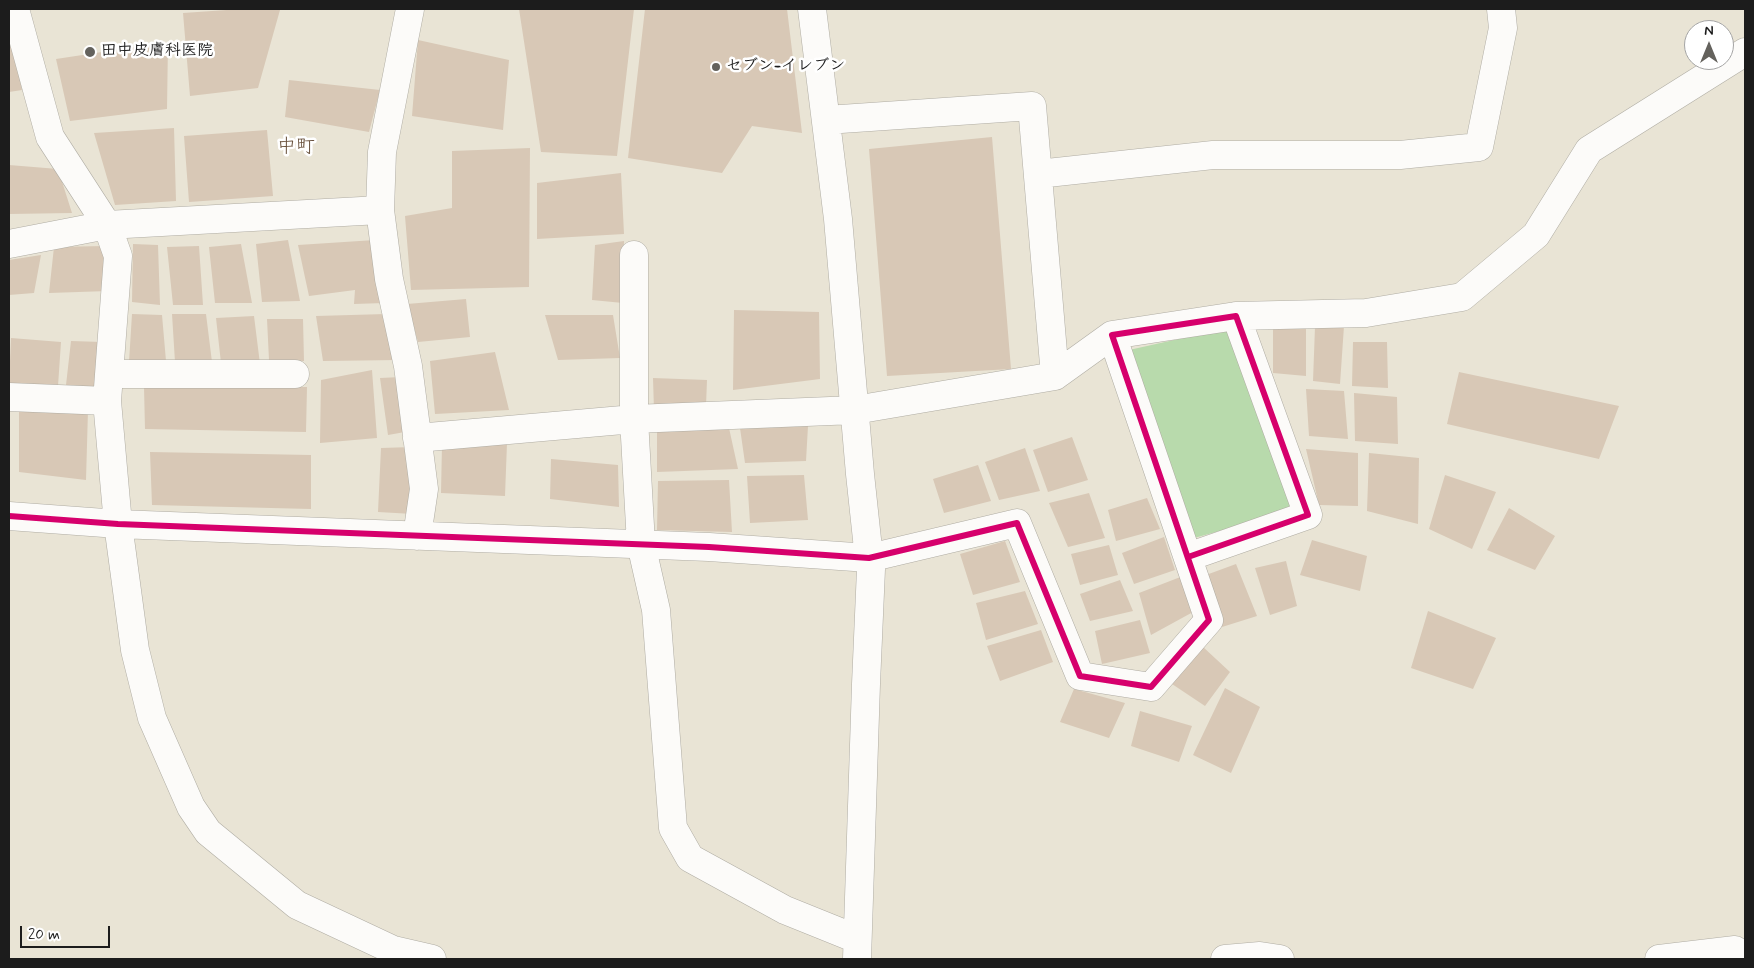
<!DOCTYPE html>
<html>
<head>
<meta charset="utf-8">
<style>
  body { margin:0 }
  #map { position:relative; width:1754px; height:968px; overflow:hidden; background:#e9e4d5; font-family:Mynerve,sans-serif }
  canvas { display:block }
  .frame { position:absolute; inset:0; border:10px solid #1c1c1c; pointer-events:none }
  .north { position:absolute; left:1684px; top:20px; width:50px; height:50px; box-sizing:border-box; background:#fff; border:1px solid #a4a4a4; border-radius:50%; rotate:0deg; font-size:14px; font-weight:700; line-height:20px; text-align:center; color:#1c1c1c }
  .north::after { content:''; display:block; margin:auto; width:18px; height:22px; background:#64625d; clip-path:polygon(50% 0,100% 100%,50% 72%,0 100%) }
  .scale { position:absolute; left:20px; top:926px; width:90px; height:22px; box-sizing:border-box; border:2px solid #1c1c1c; border-top:0; padding-left:6px; font-size:15px; line-height:18px; white-space:nowrap; color:#1c1c1c; -webkit-text-stroke:4px #fff; paint-order:stroke }
</style>
</head>
<body>
<div id="map">
<canvas width="1754" height="968"></canvas>
<div class="frame"></div>
<div class="north">N</div>
<div class="scale">20 m</div>
</div>
<script>
const ctx = document.querySelector('canvas').getContext('2d');
ctx.lineJoin = 'round';
function fill(path, color) { ctx.fillStyle = color; ctx.fill(path, 'evenodd'); }
const poly = rows => new Path2D(rows.map(r => 'M' + r).join(''));
function strokePath(path, color, width, dash) { ctx.strokeStyle = color; ctx.lineWidth = width; ctx.lineCap = dash ? 'butt' : 'round'; ctx.setLineDash(dash || []); ctx.stroke(path); }
function drawText(font, color, halo, rows, align = 'center') {
  ctx.font = font + ' Mynerve,"Klee One",sans-serif'; ctx.lineWidth = 5; ctx.setLineDash([]); ctx.textBaseline = 'middle'; ctx.strokeStyle = halo; ctx.fillStyle = color; for (const [text, x, y, turn = 0] of rows) {
    ctx.save(); ctx.translate(x, y); ctx.rotate((+turn || 0) * Math.PI / 180); ctx.textAlign = isNaN(turn) ? turn : align; if (halo) ctx.strokeText(text, 0, 0); ctx.fillText(text, 0, 0); ctx.restore();
  }
}
const green = poly([
  [1228,328,1297,510,1194,538,1129,350]
]);
const building = poly([
  [241,9,280,10,258,88,190,96,183,13],
  [519,9,634,9,617,156,541,152],
  [645,9,787,9,802,133,752,126,722,173,628,158],
  [9,30,11,30,22,90,9,92],
  [418,40,509,60,503,130,412,116],
  [168,42,167,109,70,121,56,59],
  [289,80,380,90,369,132,285,117],
  [174,128,176,201,115,205,94,133],
  [267,130,273,196,189,202,184,136],
  [992,137,1011,369,887,376,869,149],
  [530,148,529,287,411,290,405,216,452,208,452,151],
  [9,165,58,169,72,213,9,214],
  [621,173,624,234,537,239,537,183],
  [288,240,300,301,262,302,256,244],
  [375,240,384,303,354,304,355,290,309,296,298,245],
  [624,241,623,303,592,300,595,245],
  [133,244,158,245,160,305,132,302],
  [241,244,252,303,215,303,209,247],
  [105,246,108,291,49,293,54,247],
  [199,246,203,305,173,305,167,247],
  [41,255,34,293,9,295,9,260],
  [466,299,470,337,418,342,407,304],
  [734,310,819,312,820,379,733,390],
  [132,314,162,315,166,361,129,362],
  [172,314,206,314,212,362,175,362],
  [386,314,398,360,323,361,316,316],
  [545,315,613,315,620,358,558,360],
  [254,316,260,364,221,363,216,318],
  [267,319,303,319,304,361,269,360],
  [1273,322,1306,323,1306,376,1273,373],
  [1344,326,1340,384,1313,381,1315,327],
  [11,338,61,342,58,386,9,385],
  [71,341,102,342,97,389,66,385],
  [1353,342,1387,342,1388,388,1352,386],
  [495,352,509,410,435,414,430,361],
  [372,370,377,438,320,443,321,380],
  [1459,372,1619,406,1599,459,1447,424],
  [401,377,405,432,388,435,380,378],
  [653,378,707,380,706,406,654,410],
  [144,387,307,387,306,432,145,429],
  [1306,389,1344,391,1348,439,1309,436],
  [1354,393,1397,397,1398,444,1355,441],
  [19,406,88,410,86,480,19,472],
  [808,426,806,461,745,463,740,428],
  [729,428,738,469,657,472,657,432],
  [1072,437,1088,480,1048,492,1033,450],
  [507,443,505,496,441,493,442,445],
  [412,447,413,514,378,512,381,448],
  [1025,448,1040,491,999,500,985,462],
  [1306,449,1358,453,1358,506,1319,505],
  [150,452,311,455,311,509,152,505],
  [1369,453,1419,458,1418,524,1367,511],
  [551,459,618,465,619,507,550,499],
  [978,465,991,501,944,513,933,479],
  [804,475,808,520,750,523,747,476],
  [1445,475,1496,492,1472,549,1429,529],
  [729,480,732,532,657,530,658,481],
  [1089,493,1105,538,1068,547,1049,503],
  [1147,498,1160,529,1116,541,1108,510],
  [1509,508,1555,536,1535,570,1487,550],
  [1164,537,1175,570,1134,584,1122,553],
  [1312,540,1367,556,1360,591,1300,575],
  [1005,541,1020,582,973,595,960,554],
  [1109,545,1118,575,1080,585,1071,554],
  [1286,561,1297,606,1270,615,1255,568],
  [1236,564,1257,616,1222,627,1206,575],
  [1183,576,1193,612,1151,635,1139,593],
  [1120,580,1133,611,1090,621,1080,594],
  [1025,591,1038,624,986,640,976,603],
  [1428,611,1496,638,1473,689,1411,668],
  [1140,620,1150,653,1102,664,1095,631],
  [1041,630,1053,662,1000,681,987,646],
  [1202,646,1230,672,1205,706,1169,682],
  [1225,688,1260,707,1231,773,1193,755],
  [1074,689,1125,703,1109,738,1060,722],
  [1140,711,1192,726,1179,762,1131,746]
]);
const minor = poly([
  [15,9,50,137,107,225,118,256,107,401,118,524,135,650,152,718,191,807,208,832,297,905,393,950,432,959],
  [410,9,382,152,380,210,389,279,408,366,424,489,417,536],
  [812,9,838,219,860,474,869,558,871,569,866,684,857,959],
  [1038,174,1213,155,1400,155,1479,147,1503,28,1501,9],
  [9,244,107,225,380,210],
  [634,255,634,419,641,544,656,610,673,828,690,858,785,910,857,939],
  [1236,316,1366,313,1462,297,1536,235,1589,150,1745,52],
  [109,374,295,374],
  [1055,376,1112,335],
  [9,397,107,401],
  [417,438,634,419,855,410,1055,376,1032,106,826,120],
  [9,516,118,524,709,547,869,558,1017,523,1080,676,1151,687,1209,620,1112,335,1236,316,1308,515,1188,557],
  [1225,959,1260,956,1280,959],
  [1659,959,1735,950]
]);
const cycleway = poly([
  [9,516,118,524,709,547,869,558,1017,523,1080,676,1151,687,1209,620,1112,335,1236,316,1308,515,1188,557]
]);
const markers = [
  [90,52,6,"#64625d"],
  [716,67,5,"#64625d"]
];
const poiNames = [
  ["田中皮膚科医院",101,52],
  ["セブン-イレブン",726,67]
];
const quarterNames = [
  ["中町",296,148]
];
fill(green, '#b8daac');
fill(building, '#d8c8b6');
strokePath(minor, '#afaca3', 29);
strokePath(minor, '#fcfbf9', 28);
strokePath(cycleway, '#d6006c', 6);
for (const [x, y, r, color] of markers) { const dot = new Path2D(); dot.arc(x, y, r, 0, 2 * Math.PI); ctx.fillStyle = color; ctx.fill(dot); strokePath(dot, '#fff', 2); }
drawText('bold 16px', '#1c1c1c', '#fff', poiNames, 'left');
drawText('19px', '#674f3b', '#fff', quarterNames);
</script>
</body>
</html>
